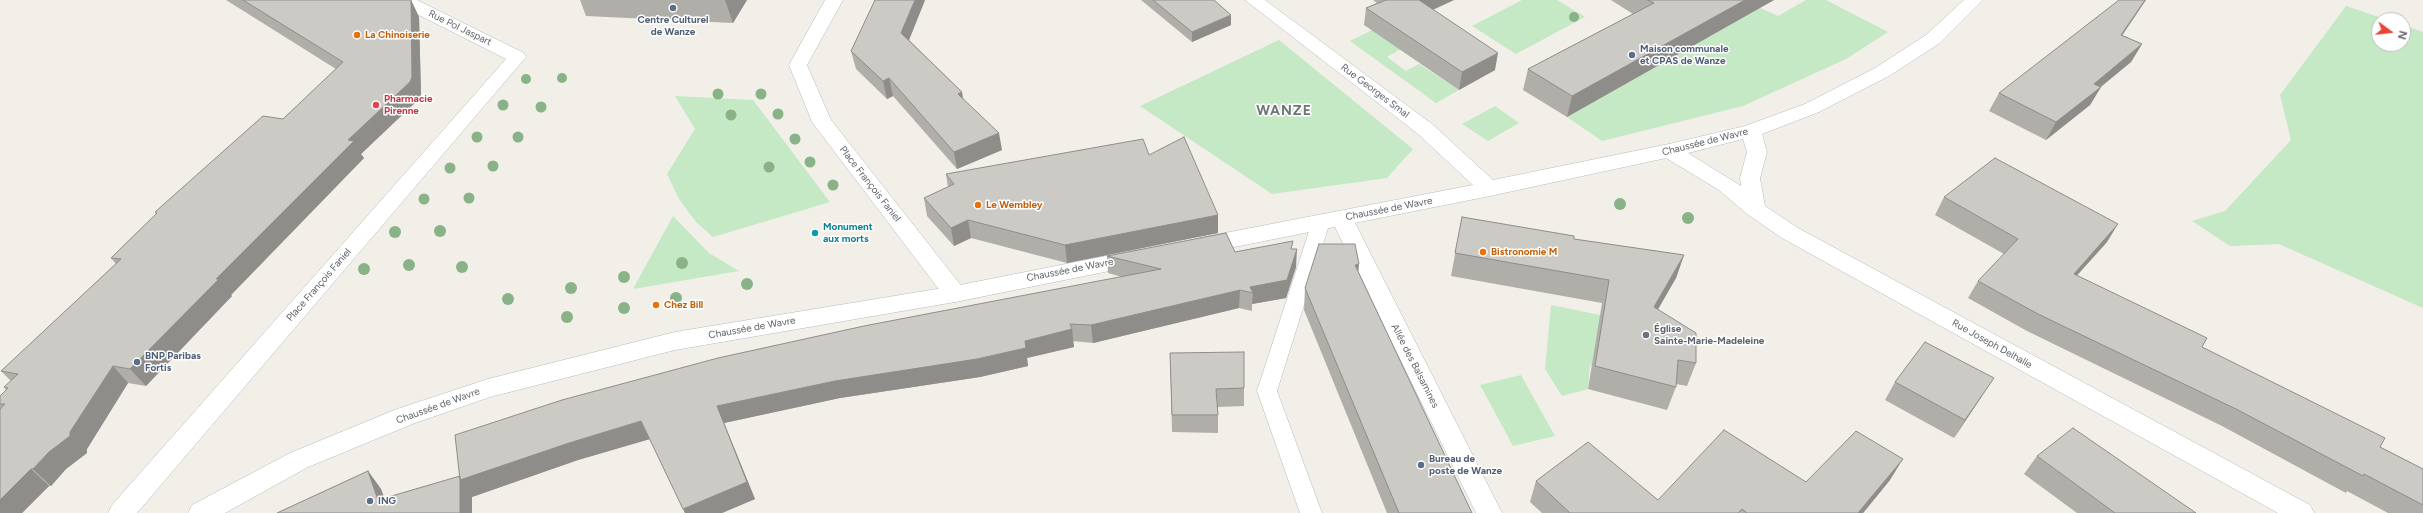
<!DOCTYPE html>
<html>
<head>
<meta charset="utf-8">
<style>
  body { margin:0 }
  #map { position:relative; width:2423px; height:513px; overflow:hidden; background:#f1efe8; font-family:Figtree,sans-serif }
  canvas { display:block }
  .north { position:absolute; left:2371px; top:12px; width:40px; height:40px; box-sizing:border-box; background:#fff; border:1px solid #bfc1c3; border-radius:50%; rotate:105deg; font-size:11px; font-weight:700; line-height:16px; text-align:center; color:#5f6368 }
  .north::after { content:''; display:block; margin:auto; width:14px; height:18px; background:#ea4335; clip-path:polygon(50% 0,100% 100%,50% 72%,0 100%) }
</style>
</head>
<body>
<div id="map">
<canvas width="2423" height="513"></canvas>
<div class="north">N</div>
</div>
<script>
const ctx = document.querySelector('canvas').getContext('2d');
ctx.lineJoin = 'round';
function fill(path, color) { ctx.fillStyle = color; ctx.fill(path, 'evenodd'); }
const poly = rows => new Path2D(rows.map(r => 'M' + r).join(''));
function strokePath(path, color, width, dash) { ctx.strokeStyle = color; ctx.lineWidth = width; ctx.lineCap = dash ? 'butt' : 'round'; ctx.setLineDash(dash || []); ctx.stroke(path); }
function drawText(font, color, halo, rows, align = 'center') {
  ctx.font = font + ' Figtree,sans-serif'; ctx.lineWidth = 3; ctx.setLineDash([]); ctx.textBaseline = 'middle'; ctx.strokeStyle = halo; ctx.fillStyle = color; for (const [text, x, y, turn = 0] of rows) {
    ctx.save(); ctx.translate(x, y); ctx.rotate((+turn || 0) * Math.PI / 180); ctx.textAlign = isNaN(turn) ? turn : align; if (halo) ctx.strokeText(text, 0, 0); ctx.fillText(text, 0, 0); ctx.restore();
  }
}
const green = poly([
  [1522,0,1557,0,1585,17,1516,54,1472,26],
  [1806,0,1826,0,1888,32,1846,59,1743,106,1602,141,1567,117,1760,8,1778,16],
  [2346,6,2388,20,2379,20,2379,44,2403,44,2403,25,2423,32,2423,308,2279,244,2230,246,2192,221,2225,211,2291,140,2280,95],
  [1372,30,1401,49,1387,57,1406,71,1419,64,1459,90,1436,103,1350,41],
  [1279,40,1413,149,1387,178,1272,194,1140,106],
  [675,96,753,100,830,202,713,237,696,222,679,199,667,174,695,129],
  [1495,106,1519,123,1488,141,1462,124],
  [673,216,709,253,739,271,633,289],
  [1551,305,1605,316,1601,367,1590,365,1588,389,1562,396,1545,369],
  [1521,375,1555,436,1513,446,1480,385]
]);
const lane = poly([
  [1321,216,1327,218,1330,222,1277,391,1322,513,1300,513,1257,391,1312,222,1315,218,1321,216]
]);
const street = poly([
  [394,0,417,0,524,53,526,57,137,513,108,513,112,505,506,59,397,4,394,0],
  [825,0,843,0,807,65,831,120,963,288,966,294,963,300,955,302,947,300,812,122,789,65,825,0],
  [1342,212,1350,214,1353,219,1502,513,1476,513,1331,219,1334,214,1342,212]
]);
const secondary = poly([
  [1245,0,1265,0,1432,124,1493,180,1669,144,1745,126,1805,104,1875,68,1926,35,1964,0,1983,0,1940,43,1889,76,1819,112,1762,134,1767,152,1760,178,1765,206,1798,228,2310,505,2314,513,2278,513,1782,238,1747,214,1719,190,1666,158,1490,196,1199,254,1191,251,1188,246,1191,241,1199,238,1473,185,1418,134,1245,0],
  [1743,139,1747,152,1740,178,1741,186,1688,153,1743,139],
  [1136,250,1144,252,1147,258,1144,264,955,302,675,350,490,397,415,423,308,467,225,513,188,513,192,505,290,453,397,409,488,379,675,332,955,286,1136,250]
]);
const trees = [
  [1574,17,5],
  [562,78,5],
  [526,79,5],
  [718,94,5.5],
  [761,94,5.5],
  [503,105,5.5],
  [541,107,5.5],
  [778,114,5.5],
  [731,115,5.5],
  [477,137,5.5],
  [518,137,5.5],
  [795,139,5.5],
  [810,162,5.5],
  [493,166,5.5],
  [769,167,5.5],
  [450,168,5.5],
  [833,185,5.5],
  [469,198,5.5],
  [424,199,5.5],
  [1620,204,6],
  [1688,218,6],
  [440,231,6],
  [395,232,6],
  [682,263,6],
  [409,265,6],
  [462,267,6],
  [364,269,6],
  [624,277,6],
  [747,284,6],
  [571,288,6],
  [676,298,6],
  [508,299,6],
  [624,308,6],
  [567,317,6]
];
const wall = poly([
  [226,0,411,0,419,17,421,94,419,99,361,154,364,158,231,295,232,296,146,386,128,383,87,449,87,453,66,469,51,486,49,486,22,513,0,513,0,396,6,390,4,387,11,381,1,371,116,264,111,258,156,214,155,212,283,119,336,69],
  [580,0,747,0,733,23,586,16],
  [925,0,909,40,962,92,963,98,1002,150,957,169,893,96,887,99,856,69,851,51],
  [1141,0,1214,0,1231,25,1192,42],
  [1373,0,1454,0,1433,10,1495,70,1459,90,1364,25,1366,8,1377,3],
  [1611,0,1774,0,1567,117,1523,90,1528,69,1633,14],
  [2122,35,2142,44,2131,62,2101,87,2090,105,2046,140,1989,111,1999,93],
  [1149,155,1218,215,1218,233,1067,263,971,238,954,246,927,216,924,198,948,187,946,174],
  [1944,197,2107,242,2077,275,2202,347,2380,447,2423,469,2423,513,2388,513,2347,491,2346,493,2222,426,2027,331,1968,298,1978,281,2004,254,1935,215],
  [1462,217,1574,239,1684,255,1676,278,1658,309,1696,363,1687,386,1676,384,1676,387,1667,410,1588,389,1602,303,1451,276],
  [1293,249,1296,267,1286,298,1252,304,1252,311,1239,308,1093,343,1073,341,1074,347,1027,358,1028,366,980,377,840,398,724,423,755,499,722,513,685,513,650,439,578,460,472,497,277,513,368,471,381,489,384,498,460,476,1122,277,1108,273,1107,256,1235,252],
  [1358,271,1472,513,1387,513,1304,310,1305,288],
  [1170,353,1244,388,1244,406,1218,407,1218,433,1172,432],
  [1895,382,1982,396,1954,438,1885,400],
  [2037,456,2196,513,2077,513,2024,474],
  [1890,480,1863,513,1542,513,1530,502,1536,481,1658,500,1806,482]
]);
const shadedWall = poly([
  [411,0,419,17,421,94,419,99,361,154,364,158,231,295,232,296,146,386,130,369,348,140],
  [725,0,747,0,733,23],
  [915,0,925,0,905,50,901,33],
  [1419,0,1454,0,1416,17],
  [1745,0,1774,0,1567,117,1572,96],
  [2145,0,2146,0,2111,52,2121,35],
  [1231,15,1231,25,1192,42,1192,32],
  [2142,44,2131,62,2099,88,2101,87,2090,105,2046,140,2056,122,2094,84],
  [1498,53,1495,70,1459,90,1462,72],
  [889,78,893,96,887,99,883,81],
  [962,92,964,110,958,94],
  [999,133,1002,150,957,169,954,152],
  [1218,215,1218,233,1067,263,1065,245],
  [968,220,971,238,954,246,951,228],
  [2118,224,2107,242,2063,291,2074,274],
  [1297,249,1296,267,1286,298,1252,304,1253,293,1250,287],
  [1684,255,1676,278,1646,330,1654,307],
  [1359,264,1357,287,1355,265],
  [1240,290,1239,308,1093,343,1091,325],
  [1072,329,1074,347,1027,358,1028,366,980,377,840,398,724,423,755,499,722,513,685,513,683,509,717,406,1025,341],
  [113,366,128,383,87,449,87,453,66,469,51,486,33,469,49,452,70,432],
  [1994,378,1954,438,1965,420],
  [641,421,650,439,578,460,472,497,472,513,460,513,460,476],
  [1903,459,1890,480,1863,513,1858,513],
  [31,469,49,486,22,513,0,513,0,500],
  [368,471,381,489,390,513,378,500]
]);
const building = poly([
  [243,0,411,0,412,77,410,82,348,140,354,141,216,279,219,279,130,369,113,366,70,432,70,436,49,452,33,469,31,469,0,500,0,409,5,404,0,404,0,396,8,388,4,387,18,374,1,371,121,259,111,258,157,213,155,212,263,116,283,119,343,62,243,0],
  [875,0,915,0,901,33,962,92,958,94,999,133,954,152,889,78,883,81,851,51,875,0],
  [1153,0,1214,0,1231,15,1192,32,1153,0],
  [1386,0,1419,0,1498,53,1462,72,1366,8,1386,0],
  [1648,0,1745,0,1572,96,1528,69,1654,3,1648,0],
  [2119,0,2145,0,2121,35,2142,44,2094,84,2101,87,2056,122,1999,93,2119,0],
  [1184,137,1218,215,1065,245,968,220,951,228,924,198,954,184,946,174,1143,139,1149,155,1184,137],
  [1995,158,2118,224,2074,274,2207,338,2202,347,2385,438,2380,447,2423,469,2423,505,2364,474,2363,476,2236,409,2038,314,1978,281,2018,239,1944,197,1995,158],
  [1462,217,1574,236,1574,239,1684,255,1654,307,1696,333,1696,363,1678,360,1676,387,1595,366,1609,280,1455,253,1462,217],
  [1226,233,1235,252,1293,241,1291,249,1297,249,1287,280,1250,287,1253,293,1240,290,1091,325,1070,324,1072,329,1025,341,1026,348,977,359,835,381,717,406,747,482,683,509,641,421,569,443,460,480,455,435,562,400,718,358,864,326,1161,269,1107,256,1226,233],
  [1319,244,1355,244,1359,264,1355,265,1472,513,1399,513,1305,288,1319,244],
  [1925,342,1994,378,1965,420,1895,382,1925,342],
  [1244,352,1244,388,1216,389,1218,415,1172,415,1170,353,1244,352],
  [2073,428,2196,513,2115,513,2037,456,2073,428],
  [1724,430,1806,482,1856,431,1903,459,1858,513,1747,513,1742,509,1738,513,1570,513,1536,481,1588,442,1658,500,1724,430],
  [368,471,378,500,460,476,460,513,277,513,368,471]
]);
const markers = [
  [673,8,4,"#5c6f8a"],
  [357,35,4,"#e8710a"],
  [1632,55,4,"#5c6f8a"],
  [376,105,4,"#e0444e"],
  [978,205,4,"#e8710a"],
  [815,233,4,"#0f9aa8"],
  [1483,252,4,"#e8710a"],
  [656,305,4,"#e8710a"],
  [1646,335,4,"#6b7280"],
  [137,362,4,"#5c6f8a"],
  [1421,465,4,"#5c6f8a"],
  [370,501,4,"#5c6f8a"]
];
const serviceNames = [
  ["Centre Culturel",673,20,"center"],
  ["de Wanze",673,32,"center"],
  ["Maison communale",1640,49],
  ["et CPAS de Wanze",1640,61],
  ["BNP Paribas",145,356],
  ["Fortis",145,368],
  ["Bureau de",1429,459],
  ["poste de Wanze",1429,471],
  ["ING",378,501]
];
const streetNames = [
  ["Rue Pol Jaspart",460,28,26],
  ["Rue Georges Smal",1375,91,37],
  ["Chaussée de Wavre",1705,142,-14],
  ["Place François Faniel",870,184,52],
  ["Chaussée de Wavre",1389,209,-11],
  ["Chaussée de Wavre",1070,270,-11],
  ["Place François Faniel",319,285,-49],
  ["Chaussée de Wavre",752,328,-10],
  ["Rue Joseph Delhalle",1992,344,29],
  ["Allée des Balsamines",1415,366,63],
  ["Chaussée de Wavre",438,406,-20]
];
const foodNames = [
  ["La Chinoiserie",365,35],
  ["Le Wembley",986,205],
  ["Bistronomie M",1491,252],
  ["Chez Bill",664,305]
];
const healthNames = [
  ["Pharmacie",384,99],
  ["Pirenne",384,111]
];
const cultureNames = [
  ["Monument",823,227],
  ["aux morts",823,239]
];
const worshipNames = [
  ["Église",1654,329],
  ["Sainte-Marie-Madeleine",1654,341]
];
const districtNames = [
  ["WANZE",1284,111]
];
fill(green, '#c5e8c5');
strokePath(lane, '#b5b8bc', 1);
strokePath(street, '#b5b8bc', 1);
strokePath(secondary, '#b6babf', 1);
fill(lane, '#fff');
fill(street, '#fff');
fill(secondary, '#fff');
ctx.fillStyle = '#89b387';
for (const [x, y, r] of trees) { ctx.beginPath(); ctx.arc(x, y, r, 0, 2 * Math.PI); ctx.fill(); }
fill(wall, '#afaea9');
fill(shadedWall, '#8f8d8a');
fill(building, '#cccac5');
strokePath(building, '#8f8d8a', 1);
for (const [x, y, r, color] of markers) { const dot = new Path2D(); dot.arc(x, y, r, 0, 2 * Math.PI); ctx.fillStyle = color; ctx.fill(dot); strokePath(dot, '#fff', 1.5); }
drawText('bold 10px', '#4e5e75', '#fff', serviceNames, 'left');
drawText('10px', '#5f6368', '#fff', streetNames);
drawText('bold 10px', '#c56008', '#fff', foodNames, 'left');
drawText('bold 10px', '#be3a42', '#fff', healthNames, 'left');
drawText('bold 10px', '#0d838f', '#fff', cultureNames, 'left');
drawText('bold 10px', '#5b616d', '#fff', worshipNames, 'left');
ctx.letterSpacing = '1px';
drawText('bold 14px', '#70757a', '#fff', districtNames);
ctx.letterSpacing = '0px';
</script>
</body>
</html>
